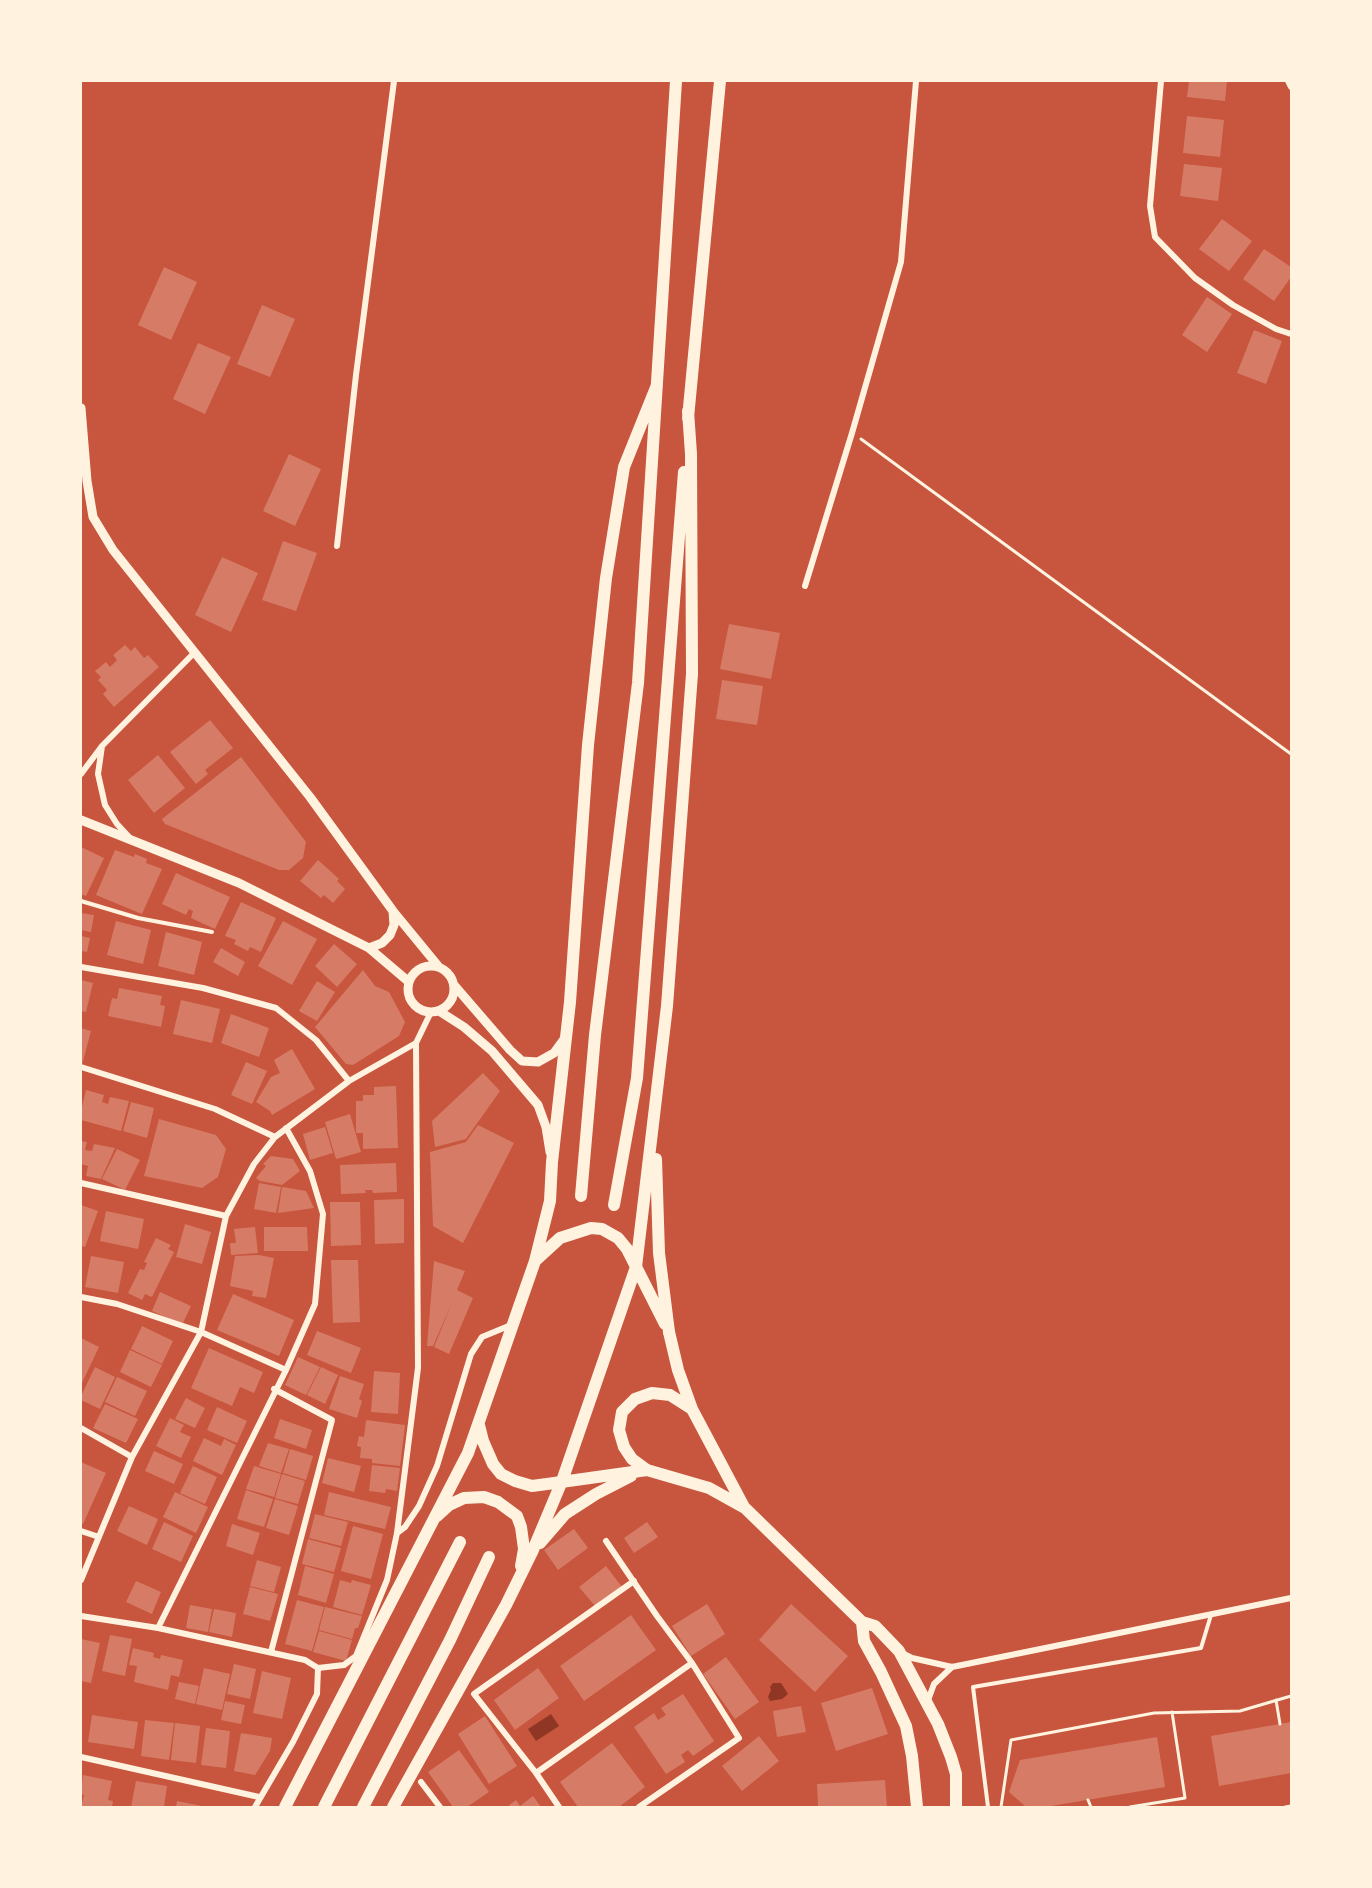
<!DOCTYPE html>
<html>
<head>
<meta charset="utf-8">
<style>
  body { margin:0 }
  #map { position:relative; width:1372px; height:1888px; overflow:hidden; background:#c8553d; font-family:"Nunito Sans",sans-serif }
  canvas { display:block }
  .frame { position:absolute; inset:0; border:82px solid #fff3e0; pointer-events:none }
</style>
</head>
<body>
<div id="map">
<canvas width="1372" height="1888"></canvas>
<div class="frame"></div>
</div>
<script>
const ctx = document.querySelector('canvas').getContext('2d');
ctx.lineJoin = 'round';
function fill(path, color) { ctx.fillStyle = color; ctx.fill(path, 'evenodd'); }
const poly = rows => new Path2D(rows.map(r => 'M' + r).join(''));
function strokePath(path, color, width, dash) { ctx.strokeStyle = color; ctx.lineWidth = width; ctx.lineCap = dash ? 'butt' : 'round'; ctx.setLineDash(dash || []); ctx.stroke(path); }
const water = poly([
  [773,1683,781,1683,788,1694,782,1699,770,1701,768,1697,771,1690,770,1687],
  [551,1714,559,1726,536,1741,528,1729]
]);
const building = poly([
  [1189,81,1227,81,1225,101,1187,97],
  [1187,116,1224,120,1220,157,1183,153],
  [1184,164,1222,168,1218,201,1180,196],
  [1222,219,1252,241,1229,271,1199,249],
  [1264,249,1291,267,1291,277,1274,301,1243,279],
  [164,267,197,282,171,340,138,325],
  [1207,297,1232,314,1207,352,1182,335],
  [262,305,295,319,270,377,237,364],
  [1254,330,1282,341,1266,384,1237,373],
  [198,343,231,357,205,414,173,399],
  [289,454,321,469,295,526,263,511],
  [283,541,317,553,296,611,262,600],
  [222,557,258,573,231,632,195,615],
  [729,624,780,633,771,679,720,669],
  [125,645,131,651,135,647,144,658,148,655,159,667,114,707,103,694,107,690,98,680,101,677,95,671,106,662,110,667,117,660,113,655],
  [722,680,763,686,757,725,716,719],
  [210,720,233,748,205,770,208,774,196,784,170,752],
  [158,755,185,788,154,813,128,780],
  [241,757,306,842,303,858,289,870,279,870,165,824,162,819],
  [81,847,104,858,86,896,81,894],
  [115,850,134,857,135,854,147,859,146,863,162,869,142,914,96,895],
  [318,860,339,879,337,881,345,889,333,903,324,895,321,898,300,881],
  [176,873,230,897,215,929,191,918,193,911,189,909,186,915,162,904],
  [241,902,276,918,261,952,250,947,248,951,234,944,236,940,225,936],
  [81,913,94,915,91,932,81,930],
  [116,921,151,930,143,964,107,955],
  [283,921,317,939,292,985,258,966],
  [166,932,202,942,194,975,158,966],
  [81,936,90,938,87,952,81,951],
  [334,944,357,964,337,987,315,966],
  [221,948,245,962,238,976,213,962],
  [363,970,375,986,389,992,405,1022,399,1036,353,1065,346,1064,315,1027],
  [81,980,93,983,86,1012,81,1011],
  [317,981,335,992,317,1021,299,1011],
  [119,988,162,996,160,1005,165,1006,161,1027,108,1016,112,998,117,999],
  [181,1000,220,1009,212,1043,173,1034],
  [231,1014,269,1028,259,1057,221,1043],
  [81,1028,91,1031,82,1065,81,1065],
  [292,1049,315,1089,272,1115,270,1111,256,1102,271,1077,280,1073,274,1060],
  [246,1062,267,1071,252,1104,231,1095],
  [483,1073,500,1091,466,1139,435,1147,432,1121],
  [396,1086,398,1148,363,1149,363,1133,356,1133,356,1101,363,1101,363,1095,374,1095,374,1087],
  [86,1090,104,1095,102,1102,108,1104,110,1097,129,1101,121,1131,81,1120,81,1111],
  [131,1102,154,1108,147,1138,123,1131],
  [350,1114,361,1152,336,1159,325,1122],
  [159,1119,216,1135,226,1149,218,1177,202,1188,144,1176],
  [478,1125,514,1143,463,1243,433,1226,430,1152,466,1142],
  [325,1127,333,1153,310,1160,303,1134],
  [81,1141,87,1142,85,1150,92,1151,94,1144,115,1148,101,1179,86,1176,88,1166,81,1164],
  [117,1149,140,1160,125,1190,102,1179],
  [271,1156,293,1159,300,1171,282,1185,260,1181,256,1178,266,1166,263,1164],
  [396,1163,397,1192,373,1193,372,1190,365,1190,366,1193,341,1194,340,1165],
  [259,1183,281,1187,276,1213,254,1209],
  [282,1187,306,1191,314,1208,278,1213],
  [404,1199,404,1243,375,1244,374,1200],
  [330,1202,360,1202,361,1245,331,1246],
  [81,1205,98,1211,85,1247,81,1246],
  [106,1211,144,1219,138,1249,100,1241],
  [185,1224,211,1232,202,1264,176,1257],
  [255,1227,258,1253,231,1255,230,1243,236,1243,234,1229],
  [264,1227,307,1227,308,1251,264,1251],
  [156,1238,171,1245,168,1249,174,1252,152,1297,145,1294,142,1300,128,1293,140,1269,144,1270,147,1263,144,1262],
  [259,1255,274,1258,266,1298,252,1296,253,1291,230,1286,235,1256],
  [91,1256,124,1262,118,1293,85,1287],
  [331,1260,358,1260,360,1322,333,1323],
  [434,1261,465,1271,457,1290,473,1298,449,1354,434,1347,452,1303,433,1346,427,1346],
  [160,1292,191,1306,182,1325,152,1311],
  [233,1294,294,1320,279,1356,217,1330],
  [142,1326,173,1341,162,1364,131,1349],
  [317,1331,361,1348,351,1373,307,1355],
  [81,1338,99,1347,81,1385],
  [209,1348,263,1372,254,1393,240,1387,232,1406,191,1388],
  [130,1350,162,1365,151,1387,120,1372],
  [298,1357,320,1367,306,1395,285,1385],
  [95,1367,115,1377,100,1409,81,1400,81,1396],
  [321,1367,338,1375,325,1404,307,1395],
  [374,1371,400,1373,398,1414,371,1412],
  [340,1376,364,1384,359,1399,362,1401,357,1418,329,1409],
  [117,1377,147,1391,135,1416,105,1402],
  [186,1398,205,1408,195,1428,175,1419],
  [105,1404,138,1419,126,1443,93,1428],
  [217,1407,247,1421,237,1443,207,1430],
  [170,1418,184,1425,180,1432,191,1437,181,1458,156,1446],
  [280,1419,312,1430,306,1449,274,1438],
  [366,1420,405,1425,400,1466,372,1463,372,1459,360,1458,361,1447,357,1446,359,1436,364,1437],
  [204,1438,221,1446,224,1439,236,1445,222,1475,193,1461],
  [268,1443,289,1449,281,1473,259,1466],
  [290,1449,313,1456,306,1480,283,1473],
  [154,1451,183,1464,174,1484,145,1471],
  [328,1458,361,1466,354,1492,322,1483],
  [81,1462,106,1473,83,1524,81,1523],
  [372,1465,400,1468,397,1491,386,1489,385,1493,369,1491],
  [193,1466,217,1477,205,1504,180,1493],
  [254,1466,281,1474,274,1497,246,1489],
  [282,1474,305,1481,298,1504,275,1498],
  [246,1490,273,1499,264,1527,237,1519],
  [175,1492,208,1507,196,1533,163,1517],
  [329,1492,391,1507,385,1529,324,1515],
  [275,1499,298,1506,289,1535,266,1528],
  [129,1506,158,1519,147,1545,117,1531],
  [315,1514,348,1522,341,1546,309,1538],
  [164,1522,193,1536,181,1562,152,1549],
  [647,1522,658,1537,634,1553,624,1538],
  [232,1524,260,1533,253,1555,226,1546],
  [353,1526,383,1534,371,1579,341,1571],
  [574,1529,588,1548,558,1570,544,1550],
  [308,1539,341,1548,334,1572,302,1564],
  [257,1560,281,1567,274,1592,250,1586],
  [305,1566,334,1574,326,1603,298,1595],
  [606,1566,622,1587,596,1607,579,1587],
  [340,1580,351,1583,352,1580,371,1585,362,1615,333,1607],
  [136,1581,161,1592,152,1614,126,1602],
  [250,1587,278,1594,270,1621,243,1614],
  [297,1600,324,1607,312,1651,285,1644],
  [707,1604,725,1634,691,1656,672,1626],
  [791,1604,848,1656,815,1692,759,1640],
  [190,1605,212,1609,208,1632,186,1628],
  [325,1607,362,1616,358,1628,355,1628,352,1639,319,1630],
  [214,1609,236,1613,232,1637,209,1632],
  [631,1615,656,1650,584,1701,560,1666],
  [319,1631,352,1640,346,1661,313,1652],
  [110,1635,132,1639,125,1676,102,1671],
  [81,1639,100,1643,91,1683,81,1681],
  [133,1648,154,1653,153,1657,160,1659,161,1655,183,1660,179,1677,171,1675,168,1690,134,1682,137,1666,129,1665],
  [726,1657,759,1702,735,1719,703,1674],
  [234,1664,256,1669,250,1699,227,1694],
  [204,1668,230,1674,222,1710,196,1704],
  [538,1668,559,1698,515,1730,494,1700],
  [262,1671,291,1678,282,1719,253,1713],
  [179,1682,199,1686,195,1704,175,1699],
  [872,1688,888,1734,836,1751,821,1703],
  [683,1694,714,1741,693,1756,688,1750,681,1755,685,1762,666,1774,634,1727,654,1713,658,1720,666,1715,661,1708],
  [225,1701,245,1705,241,1724,221,1720],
  [801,1706,806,1732,777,1737,773,1711],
  [92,1715,138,1722,134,1749,88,1742],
  [485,1716,517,1766,489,1784,458,1734],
  [145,1720,174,1723,169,1760,141,1756],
  [1291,1722,1291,1773,1219,1786,1211,1736],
  [175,1723,200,1726,196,1763,171,1760],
  [206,1728,230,1731,226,1768,201,1765],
  [241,1733,272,1738,270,1751,255,1775,234,1771],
  [759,1736,779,1761,742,1791,722,1766],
  [1157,1737,1165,1787,1045,1807,1026,1807,1009,1792,1020,1760],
  [612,1743,645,1787,619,1807,578,1807,560,1782],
  [459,1750,489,1792,467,1807,453,1807,428,1772],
  [83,1775,112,1781,108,1800,113,1801,112,1807,81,1807,84,1795,81,1794],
  [885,1780,887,1807,818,1807,817,1784],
  [136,1781,167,1786,164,1807,131,1807],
  [533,1796,541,1807,507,1807,516,1800,520,1806],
  [177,1801,202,1806,202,1807,176,1807]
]);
const path = poly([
  [861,439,1291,754],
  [1276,1700,1280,1724],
  [1088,1800,1091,1807],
  [1001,1807,1011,1740,1154,1713,1240,1711,1291,1696],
  [1130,1807,1185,1798,1172,1712],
  [1285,1807,1291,1806]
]);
const service = poly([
  [81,901,138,918,212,932],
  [988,1807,973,1687,1201,1648,1211,1615]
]);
const minor = poly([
  [1161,81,1150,206,1155,237,1195,278,1233,305,1276,329,1291,334],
  [1288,81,1291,87],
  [337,546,356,375,394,81],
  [805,586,852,433,901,262,916,81],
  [102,746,98,774,105,805,117,824,130,838],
  [81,774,102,746,195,652],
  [81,967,203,988,276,1008,316,1040,349,1081],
  [81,1067,215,1109,275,1137],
  [81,1183,226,1216],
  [81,1297,117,1304,201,1332,286,1370],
  [81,1428,132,1457],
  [81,1531,99,1537],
  [397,1533,405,1527,419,1506,437,1466,471,1354,482,1337,511,1325],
  [606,1541,657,1616,692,1663,739,1738,639,1807],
  [81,1580,132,1457,201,1332,226,1216,254,1164,275,1137,349,1081,416,1043],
  [81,1616,158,1628,305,1660,318,1668,317,1694,293,1742,255,1807],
  [158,1628,286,1370,315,1304,323,1214,310,1171,286,1128],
  [271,1652,332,1420,274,1389],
  [902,1653,912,1658,952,1667,1291,1598],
  [318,1668,344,1665,356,1656,387,1580,397,1533,418,1368,416,1043,431,1012],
  [927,1703,934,1684,952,1667],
  [81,1757,259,1797],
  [536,1773,692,1663],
  [421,1782,440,1807],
  [559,1807,536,1773,474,1694,634,1581]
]);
const tertiary = poly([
  [81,408,87,481,93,517,113,550,310,797,393,911,439,967],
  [81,820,239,883,369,948,409,982],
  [369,948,382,943,390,935,394,925,393,911],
  '408 989a23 23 0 1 1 46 0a23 23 0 1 1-46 0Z',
  [454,985,510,1050,522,1061,538,1062,554,1053,565,1038],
  [439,1011,464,1027,492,1051,538,1105,546,1127,550,1152]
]);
const primary = poly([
  [669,1332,678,1370,692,1409,744,1507],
  [692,1409,670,1395,652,1393,635,1399,622,1412,619,1430,624,1447,632,1459,647,1470,709,1488,745,1508,862,1622,875,1626,899,1651,938,1724,951,1757,956,1774,956,1807],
  [862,1622,864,1641,881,1672,906,1726,912,1756,917,1807]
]);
const trunk = poly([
  [688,418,720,81],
  [656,1159,659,1253,669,1332],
  [581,1196,595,1035,638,683,676,81],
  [614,1205,637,1078,684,472],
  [536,1260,560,1238,591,1228,602,1229,618,1238,627,1249,665,1324],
  [479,1425,483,1441,493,1464,501,1474,515,1481,532,1486,547,1484,647,1470],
  [437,1516,449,1505,464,1498,484,1497,498,1502,517,1516,521,1527,524,1549,521,1566],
  [540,1543,565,1514,596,1494,631,1476],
  [285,1807,468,1453,535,1261,550,1201,552,1162,570,1002,588,745,606,578,624,467,657,385],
  [324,1807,460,1542],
  [363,1807,450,1640,489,1557],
  [393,1807,506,1605,533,1550,562,1481,636,1267,667,1006,692,674,691,454,688,411]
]);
fill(water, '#8f3625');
fill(building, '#d67c66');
strokePath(path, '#fff3e0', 3);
strokePath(service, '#fff3e0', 4);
strokePath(minor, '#fff3e0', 6);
strokePath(tertiary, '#fff3e0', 9);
strokePath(primary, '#fff3e0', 12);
strokePath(trunk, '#fff3e0', 12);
</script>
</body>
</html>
